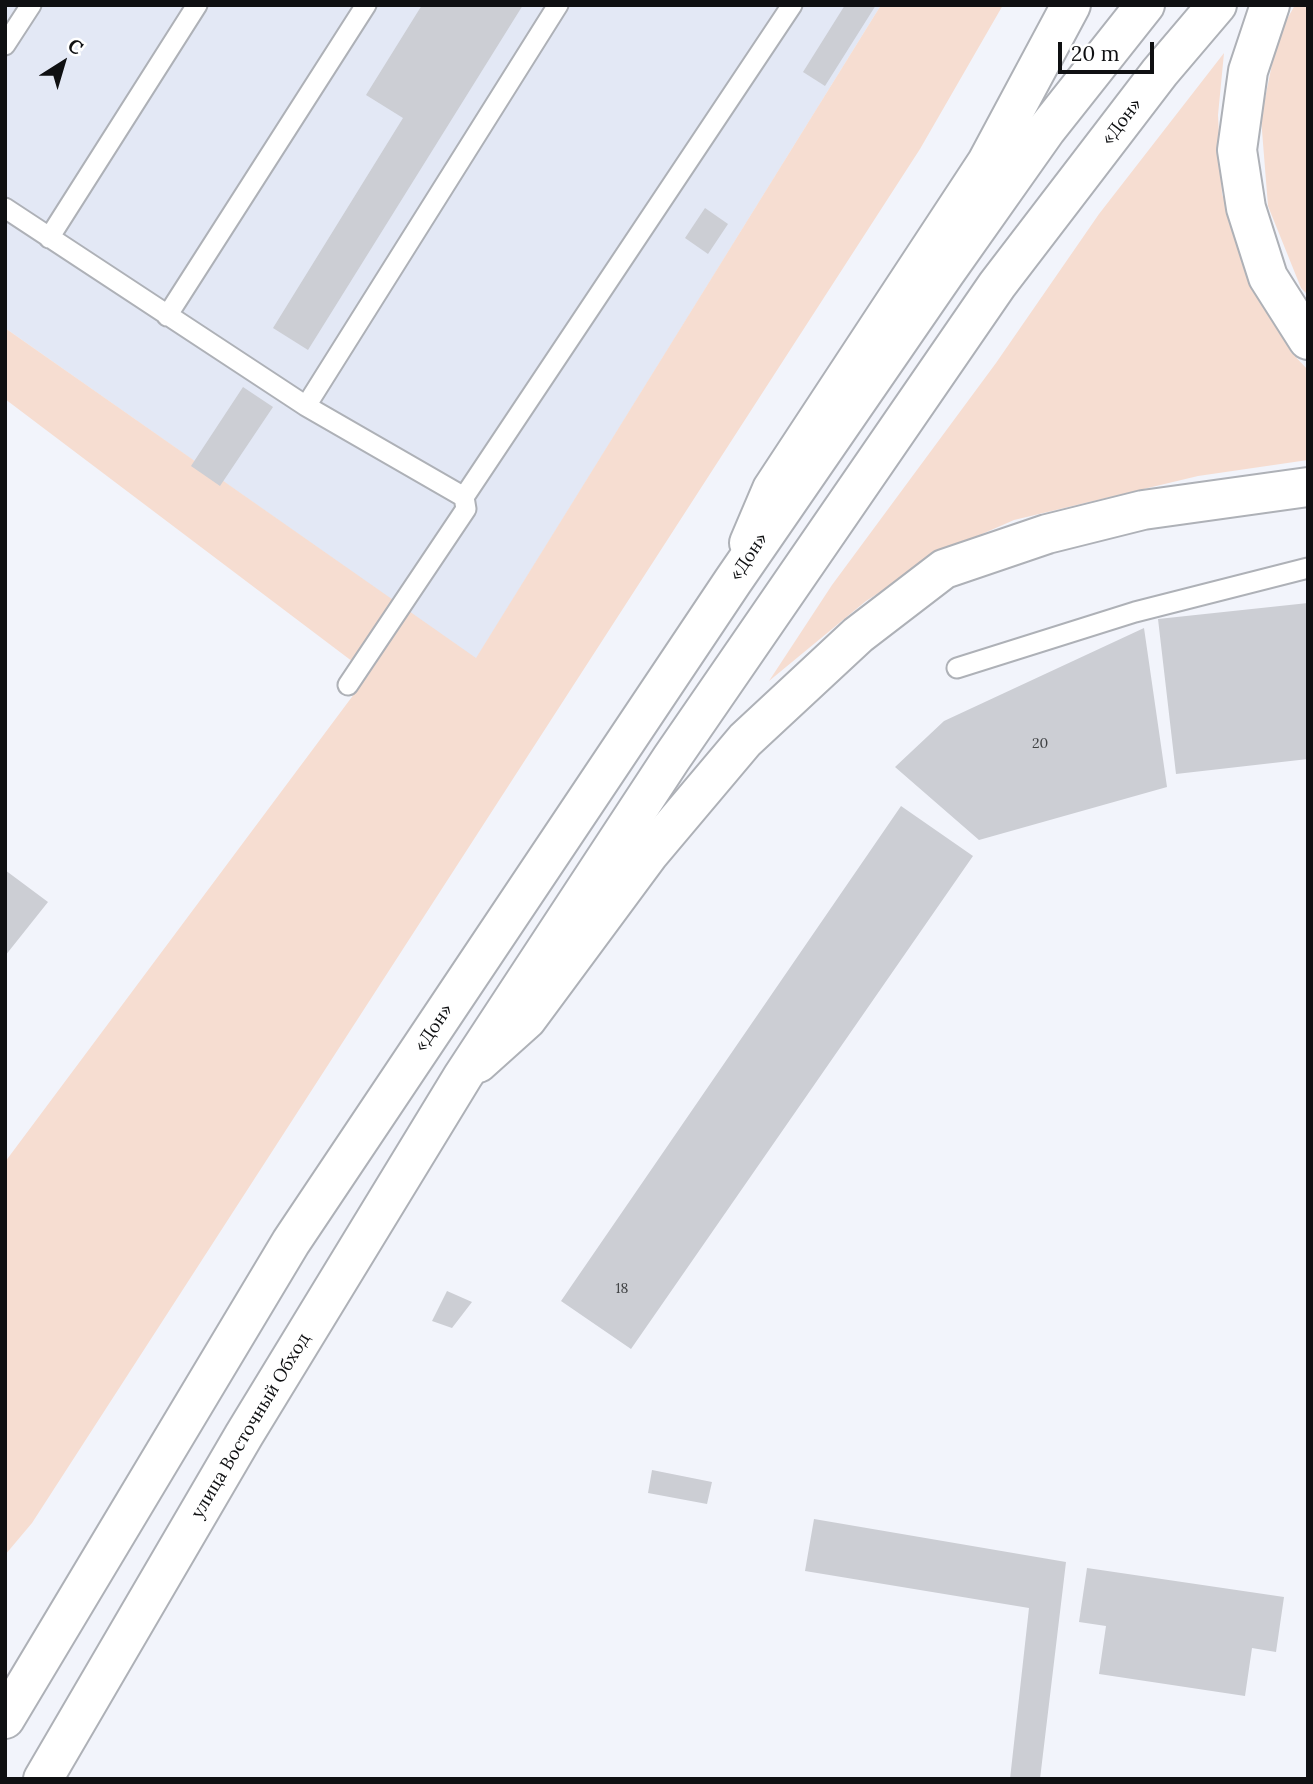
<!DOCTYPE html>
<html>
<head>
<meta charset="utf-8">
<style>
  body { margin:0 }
  #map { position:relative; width:1313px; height:1784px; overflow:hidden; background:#f2f4fb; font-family:Lora,serif }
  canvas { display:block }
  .frame { position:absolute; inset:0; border:7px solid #0f1012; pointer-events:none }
  .north { position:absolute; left:28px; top:28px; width:70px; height:70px; -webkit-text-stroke:5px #fff; paint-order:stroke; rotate:37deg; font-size:19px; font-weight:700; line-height:28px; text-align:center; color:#0f1012 }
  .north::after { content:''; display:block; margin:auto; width:24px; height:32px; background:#0f1012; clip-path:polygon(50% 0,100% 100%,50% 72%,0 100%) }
  .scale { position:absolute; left:1058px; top:42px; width:96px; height:32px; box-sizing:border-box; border:4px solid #0f1012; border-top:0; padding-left:9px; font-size:21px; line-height:24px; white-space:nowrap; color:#0f1012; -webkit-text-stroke:5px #fff; paint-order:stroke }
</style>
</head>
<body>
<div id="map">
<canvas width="1313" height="1784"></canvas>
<div class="frame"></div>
<div class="north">С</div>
<div class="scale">20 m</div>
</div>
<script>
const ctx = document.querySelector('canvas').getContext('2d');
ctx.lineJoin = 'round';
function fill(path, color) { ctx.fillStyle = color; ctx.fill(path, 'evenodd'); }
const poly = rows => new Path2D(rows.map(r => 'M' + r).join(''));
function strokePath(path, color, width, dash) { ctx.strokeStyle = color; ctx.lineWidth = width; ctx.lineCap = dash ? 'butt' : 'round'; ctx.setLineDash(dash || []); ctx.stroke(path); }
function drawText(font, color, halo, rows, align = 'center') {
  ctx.font = font + ' Lora,serif'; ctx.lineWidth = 7; ctx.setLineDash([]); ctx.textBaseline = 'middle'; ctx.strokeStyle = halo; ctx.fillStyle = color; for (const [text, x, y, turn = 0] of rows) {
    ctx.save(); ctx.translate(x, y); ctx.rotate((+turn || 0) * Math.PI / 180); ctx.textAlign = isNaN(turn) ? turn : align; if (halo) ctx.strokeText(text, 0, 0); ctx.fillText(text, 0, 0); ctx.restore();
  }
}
const built = poly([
  [5,5,881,5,476,659,5,328]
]);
const green = poly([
  [881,5,1003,5,920,149,32,1523,5,1555,5,1162,369,674,5,399,5,328,476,658],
  [1295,5,1308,5,1308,295,1301,288,1268,206,1261,118,1278,35],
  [1224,53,1218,115,1222,194,1253,281,1291,352,1308,370,1308,460,1198,476,1014,520,950,548,866,601,769,681,832,585,996,363,1099,214]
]);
const building = poly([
  [422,5,523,5,308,350,273,328,403,118,366,95],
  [845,5,876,5,825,86,803,72],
  [705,208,728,224,708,254,685,238],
  [243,387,273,407,220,486,191,466],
  [1308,603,1308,759,1176,774,1158,619],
  [1144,628,1167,787,979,840,895,767,944,721],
  [901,806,973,856,631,1349,561,1301],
  [5,870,48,902,5,956],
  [447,1291,472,1302,452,1328,432,1321],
  [652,1470,712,1482,707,1504,648,1493],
  [814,1519,1066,1562,1040,1779,1010,1779,1029,1608,805,1571],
  [1087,1568,1284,1597,1276,1652,1252,1648,1245,1696,1099,1674,1106,1626,1079,1622]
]);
const lane = poly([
  [5,45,31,5],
  [5,208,306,406,464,497],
  [49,238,197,5],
  [167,316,366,5],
  [306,406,558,5],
  [957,668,1135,612,1308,568],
  [348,685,466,509,464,497,792,5]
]);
const secondary = poly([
  [1270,5,1248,71,1237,150,1246,208,1268,277,1308,340],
  [749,543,772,489,987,162,1071,5],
  [478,1063,527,1019,649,854,745,740,858,635,944,569,1047,534,1143,510,1308,487]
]);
const highway = poly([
  [5,1719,291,1242,733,581,945,273,1046,130,1145,5],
  [43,1779,244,1435,463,1076,671,759,997,285,1160,72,1217,5]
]);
const numberNames = [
  ["20",1040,744],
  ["18",622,1289]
];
const streetNames = [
  ["«Дон»",1122,122,-53],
  ["«Дон»",749,557,-56],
  ["«Дон»",434,1028,-56],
  ["улица Восточный Обход",251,1426,-59]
];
fill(built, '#e3e8f5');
fill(green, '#f6ddd1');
fill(building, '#ccced4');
strokePath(lane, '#aeb1b7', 23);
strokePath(secondary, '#aeb1b7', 42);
strokePath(highway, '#aeb1b7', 42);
strokePath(lane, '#fff', 19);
strokePath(secondary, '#fff', 38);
strokePath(highway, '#fff', 38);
drawText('14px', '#3e4042', null, numberNames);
drawText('18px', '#0f1012', '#fff', streetNames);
</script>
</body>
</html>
